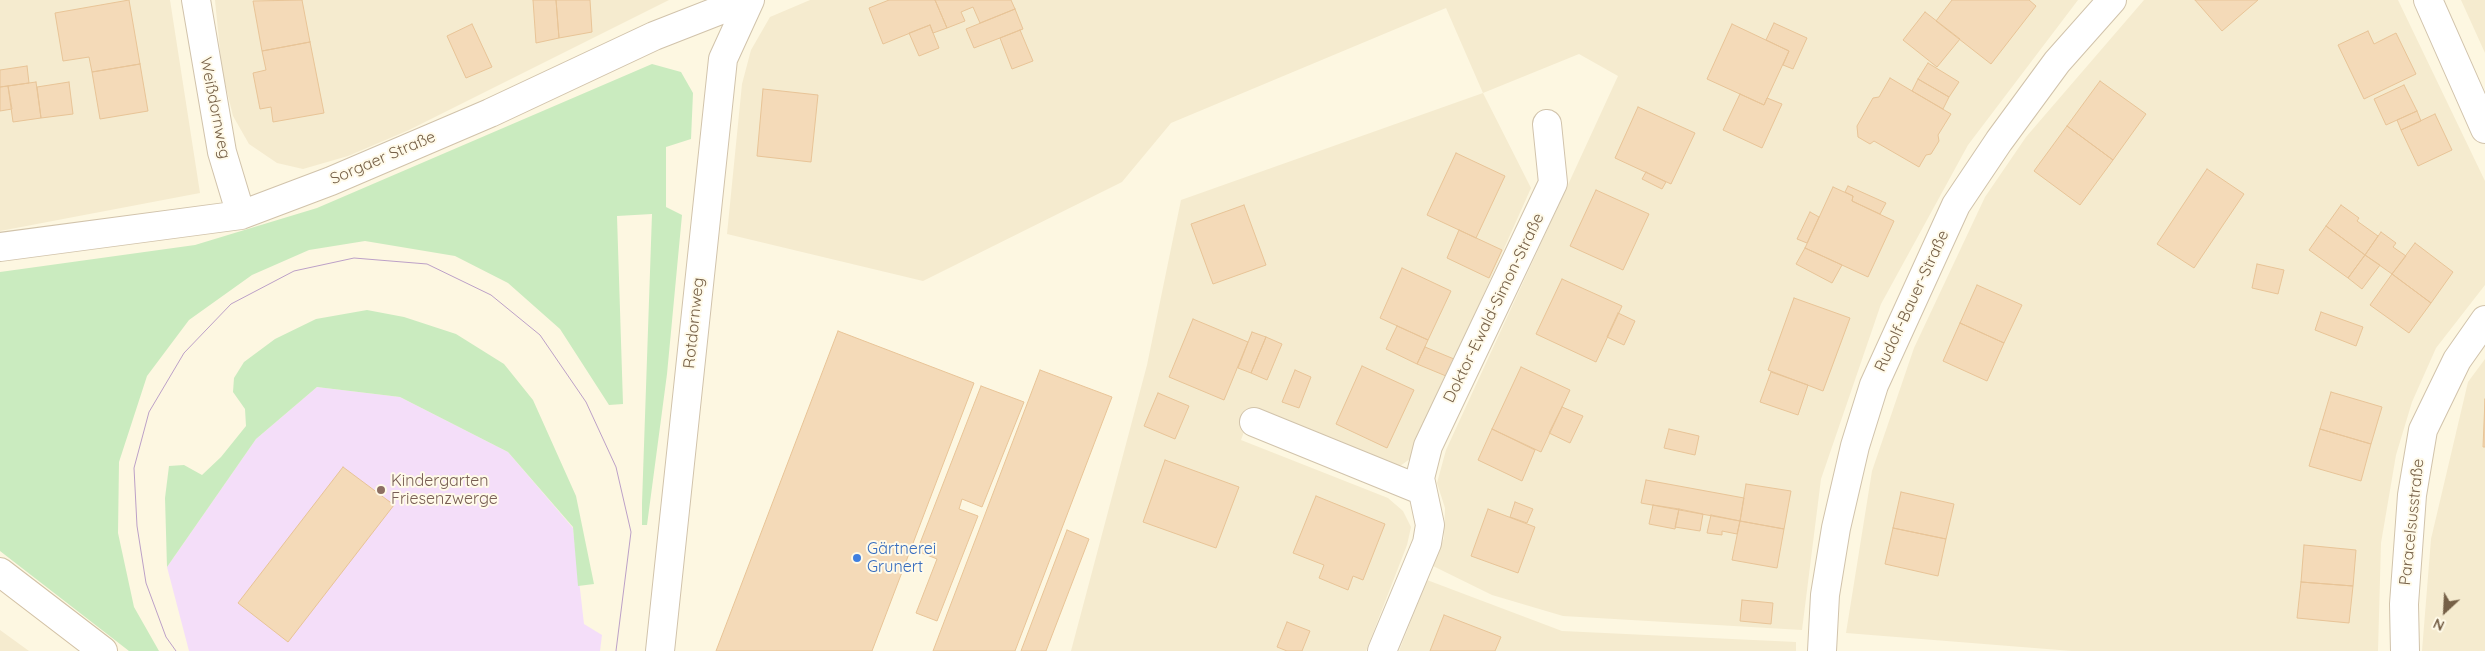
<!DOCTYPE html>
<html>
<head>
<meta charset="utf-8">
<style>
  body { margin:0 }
  #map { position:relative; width:2485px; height:651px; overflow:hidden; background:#fdf7e1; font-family:Quicksand,sans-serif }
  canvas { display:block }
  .north { position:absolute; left:2420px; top:586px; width:50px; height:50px; -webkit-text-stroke:4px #fffae9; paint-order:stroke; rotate:205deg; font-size:14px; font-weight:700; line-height:20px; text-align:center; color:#766047 }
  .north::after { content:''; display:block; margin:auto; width:18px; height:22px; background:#766047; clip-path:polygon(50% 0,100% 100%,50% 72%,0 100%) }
</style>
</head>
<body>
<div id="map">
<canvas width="2485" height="651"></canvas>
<div class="north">N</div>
</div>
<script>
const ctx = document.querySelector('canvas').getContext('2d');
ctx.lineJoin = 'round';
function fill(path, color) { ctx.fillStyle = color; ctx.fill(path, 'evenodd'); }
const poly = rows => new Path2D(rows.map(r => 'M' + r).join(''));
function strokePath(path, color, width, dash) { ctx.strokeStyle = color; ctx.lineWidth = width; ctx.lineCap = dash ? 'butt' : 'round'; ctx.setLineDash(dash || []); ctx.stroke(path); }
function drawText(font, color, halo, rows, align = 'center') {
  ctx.font = font + ' Quicksand,sans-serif'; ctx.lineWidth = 4; ctx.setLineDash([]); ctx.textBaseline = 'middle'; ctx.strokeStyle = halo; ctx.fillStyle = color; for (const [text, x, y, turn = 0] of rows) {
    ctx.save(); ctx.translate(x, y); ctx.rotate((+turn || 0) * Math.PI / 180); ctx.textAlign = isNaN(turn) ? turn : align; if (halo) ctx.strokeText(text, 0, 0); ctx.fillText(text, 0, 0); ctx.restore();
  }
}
const residential = poly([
  [0,0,170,0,200,193,0,231],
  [215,0,669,0,409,130,348,156,303,169,277,163,249,144,233,116,222,71],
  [810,0,2078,0,1968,145,1881,304,1821,479,1802,630,1563,616,1492,595,1433,566,1444,538,1445,508,1437,483,1446,450,1618,76,1579,54,1483,93,1531,188,1410,459,1400,466,1272,417,1250,415,1241,440,1388,498,1403,511,1411,527,1407,545,1366,651,1071,651,1147,365,1181,200,1483,93,1446,8,1171,123,1122,182,923,281,727,234,742,84,751,50,770,17],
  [2144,0,2398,0,2485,181,2485,285,2436,348,2412,402,2396,455,2381,543,2378,651,2072,651,1846,633,1872,471,1914,348,1985,197,2026,137],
  [2461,0,2485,0,2485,53],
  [2485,359,2485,651,2422,651,2431,539,2468,382],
  [1427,580,1562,631,1796,642,1796,651,1399,651],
  [0,630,29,651,0,651]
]);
const education = poly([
  [317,387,400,397,508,452,573,528,584,624,602,635,600,651,189,651,167,567,256,439]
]);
const green = poly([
  [652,64,681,72,693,93,691,139,666,147,666,207,682,215,667,374,647,525,642,525,642,503,652,214,617,216,623,404,609,405,560,329,508,283,455,256,365,241,309,250,252,275,189,320,147,376,119,462,118,533,134,607,159,651,129,651,0,551,0,272,195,245,317,208],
  [367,310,404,317,456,334,504,364,533,400,576,496,594,584,578,586,573,527,508,452,400,397,317,387,256,439,167,567,165,498,169,466,184,465,202,475,221,457,246,426,245,409,233,392,234,378,244,362,275,339,316,319]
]);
const building = poly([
  [129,0,140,64,92,72,89,57,63,61,55,13,129,0],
  [302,0,310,42,262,51,253,1,302,0],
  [533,0,556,0,559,38,536,43,533,0],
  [556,0,590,0,592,32,559,38,556,0],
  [889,0,935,0,947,28,933,33,930,25,883,44,869,8,889,0],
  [935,0,1011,0,1015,9,980,23,973,7,961,12,965,21,947,28,935,0],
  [1952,0,2029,0,2036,6,1991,64,1936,21,1952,0],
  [2195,0,2258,0,2222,31,2195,0],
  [1015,9,1023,29,974,48,966,29,1015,9],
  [1925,12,1960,39,1937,67,1903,40,1925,12],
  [1774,23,1807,38,1793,69,1783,65,1789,51,1766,40,1774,23],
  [472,24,492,67,466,78,447,36,472,24],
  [1732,24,1789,51,1764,105,1707,79,1732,24],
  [930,25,939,48,919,56,909,33,930,25],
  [1020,30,1033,61,1012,69,1000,38,1020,30],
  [2368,31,2374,44,2396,33,2416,74,2364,99,2338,45,2368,31],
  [310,42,324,113,273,122,271,107,260,109,253,73,266,70,262,51,310,42],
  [1928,63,1959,82,1949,97,1918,79,1928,63],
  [140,64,148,111,100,119,92,72,140,64],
  [27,66,29,83,0,87,0,70,27,66],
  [1890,78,1951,114,1938,135,1939,141,1931,154,1926,155,1919,167,1874,141,1870,144,1858,137,1857,126,1873,98,1879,97,1890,78],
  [1918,79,1949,97,1943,109,1912,91,1918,79],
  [2100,81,2146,114,2113,160,2067,126,2100,81],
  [36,82,41,118,13,122,8,86,36,82],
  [69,82,73,114,41,118,37,87,69,82],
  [2404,85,2417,111,2386,125,2374,99,2404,85],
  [8,86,12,109,0,111,0,87,8,86],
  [763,89,818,95,811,162,757,156,763,89],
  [1740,94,1764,105,1767,98,1782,104,1762,148,1723,130,1740,94],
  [1638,107,1695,133,1671,184,1615,158,1638,107],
  [2417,111,2421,121,2401,130,2397,120,2417,111],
  [2435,114,2452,150,2418,166,2401,130,2435,114],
  [2067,126,2113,160,2080,205,2034,171,2067,126],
  [1456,153,1505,176,1476,238,1427,215,1456,153],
  [2207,169,2244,194,2194,268,2157,244,2207,169],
  [1646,172,1666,182,1662,189,1642,179,1646,172],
  [1848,186,1886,203,1880,214,1852,201,1853,196,1845,192,1848,186],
  [1833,187,1853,196,1852,201,1894,221,1868,277,1805,248,1833,187],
  [1596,190,1649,214,1623,270,1570,246,1596,190],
  [1244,205,1266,265,1213,284,1191,224,1244,205],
  [2341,205,2359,218,2357,221,2378,236,2365,255,2326,226,2341,205],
  [1810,212,1819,217,1807,243,1797,239,1810,212],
  [2326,226,2365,255,2348,278,2309,250,2326,226],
  [1459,230,1502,250,1489,278,1447,258,1459,230],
  [2381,232,2396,243,2393,247,2406,256,2392,274,2365,255,2381,232],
  [2415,243,2453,272,2431,303,2392,274,2415,243],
  [1805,248,1842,265,1832,283,1796,264,1805,248],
  [2365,255,2380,265,2362,289,2348,278,2365,255],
  [2257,264,2284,270,2278,294,2252,288,2257,264],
  [1402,268,1451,291,1428,340,1380,318,1402,268],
  [2392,274,2431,303,2409,333,2370,305,2392,274],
  [1562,279,1622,306,1596,362,1536,334,1562,279],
  [1977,285,2022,305,2004,343,1960,323,1977,285],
  [1794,298,1850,318,1823,391,1768,370,1794,298],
  [2321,312,2363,327,2356,346,2315,330,2321,312],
  [1618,313,1635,321,1624,345,1607,337,1618,313],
  [1193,319,1248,342,1224,400,1169,377,1193,319],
  [1960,323,2004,343,1987,381,1943,361,1960,323],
  [1397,326,1428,340,1417,364,1386,349,1397,326],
  [838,331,974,383,872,651,716,651,838,331],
  [1252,332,1266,337,1251,373,1238,368,1252,332],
  [1266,337,1282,344,1267,380,1251,373,1266,337],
  [1425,347,1454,359,1446,376,1417,364,1425,347],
  [1362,366,1414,390,1387,448,1336,424,1362,366],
  [1521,367,1570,390,1541,452,1492,429,1521,367],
  [1040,370,1112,397,1015,651,933,651,1040,370],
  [1295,370,1311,377,1299,408,1282,402,1295,370],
  [1771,372,1808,385,1798,415,1760,402,1771,372],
  [981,386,1024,402,982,507,962,499,959,509,978,516,937,621,916,613,937,559,917,551,981,386],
  [2331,392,2382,407,2371,444,2320,429,2331,392],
  [1158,393,1189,406,1175,439,1144,426,1158,393],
  [2485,399,2485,447,2483,447,2485,399],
  [1562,407,1583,416,1570,443,1549,433,1562,407],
  [1492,429,1535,450,1522,481,1478,460,1492,429],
  [1669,429,1699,436,1695,455,1664,448,1669,429],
  [2320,429,2371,444,2361,481,2309,466,2320,429],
  [1165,460,1239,487,1216,548,1143,522,1165,460],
  [343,467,394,505,288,642,238,603,343,467],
  [1646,480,1744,498,1740,521,1641,503,1646,480],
  [1746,484,1791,491,1784,529,1740,521,1746,484],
  [1901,492,1954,504,1946,539,1893,528,1901,492],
  [1316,496,1385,524,1363,580,1353,576,1348,590,1319,578,1324,565,1293,553,1316,496],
  [1515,502,1533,509,1527,523,1510,517,1515,502],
  [1653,505,1679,509,1675,529,1649,524,1653,505],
  [1488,509,1535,527,1518,573,1471,556,1488,509],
  [1679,509,1703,514,1700,531,1675,527,1679,509],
  [1711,515,1740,521,1737,534,1722,531,1722,535,1707,533,1711,515],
  [1740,521,1784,529,1777,568,1732,560,1740,521],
  [1893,528,1946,539,1938,576,1885,564,1893,528],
  [1067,530,1089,539,1046,651,1021,651,1067,530],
  [2304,545,2356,550,2353,586,2301,582,2304,545],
  [2301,582,2353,586,2349,623,2297,618,2301,582],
  [1742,600,1773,603,1771,624,1740,621,1742,600],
  [1444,615,1501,637,1495,651,1430,651,1444,615],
  [1287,622,1310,631,1302,651,1287,651,1277,647,1287,622]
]);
const street = poly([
  [196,0,222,152,241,215],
  [2428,0,2485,129],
  [0,247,241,215,331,181,490,113,654,36,746,0],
  [1254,422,1421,490],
  [660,651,723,59,750,0],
  [1382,651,1427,543,1430,525,1420,478,1428,446,1553,183,1547,124],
  [1822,651,1825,595,1836,528,1855,446,1874,385,1956,205,1999,141,2057,62,2112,0],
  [2405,651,2404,604,2412,495,2423,430,2457,360,2485,320]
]);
const secondary = poly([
  [0,572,103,651]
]);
const tram = poly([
  [176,651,166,637,146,583,137,526,134,468,149,412,184,353,231,304,294,271,354,258,427,264,491,295,540,335,586,402,616,467,631,532,616,651]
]);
const markers = [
  [381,490,5,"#8d6e63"],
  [857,558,5,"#3f7fe0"]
];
const streetNames = [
  ["Weißdornweg",215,108,79],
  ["Sorgaer Straße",383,158,-23],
  ["Rudolf-Bauer-Straße",1912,301,-65],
  ["Doktor-Ewald-Simon-Straße",1494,308,-64],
  ["Rotdornweg",694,323,-84],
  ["Paracelsusstraße",2412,522,-84]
];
const educationNames = [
  ["Kindergarten",391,481],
  ["Friesenzwerge",391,499]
];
const shopNames = [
  ["Gärtnerei",867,549],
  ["Grunert",867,567]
];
fill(residential, '#f5ebcf');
fill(education, '#f4def9');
fill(green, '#caebbf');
fill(building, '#f4dab8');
strokePath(building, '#e8c497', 1);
strokePath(street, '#d1c3ab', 30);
strokePath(secondary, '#d2c1a5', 30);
strokePath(street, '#fff', 28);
strokePath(secondary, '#fff', 28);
strokePath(tram, '#bca0c7', 1);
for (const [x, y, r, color] of markers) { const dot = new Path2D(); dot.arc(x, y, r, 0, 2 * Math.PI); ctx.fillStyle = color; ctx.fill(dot); strokePath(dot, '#fffae9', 2); }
drawText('16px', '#766047', '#fffae9', streetNames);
drawText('16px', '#785e54', '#fffae9', educationNames, 'left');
drawText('16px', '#366cbe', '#fffae9', shopNames, 'left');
</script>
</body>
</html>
